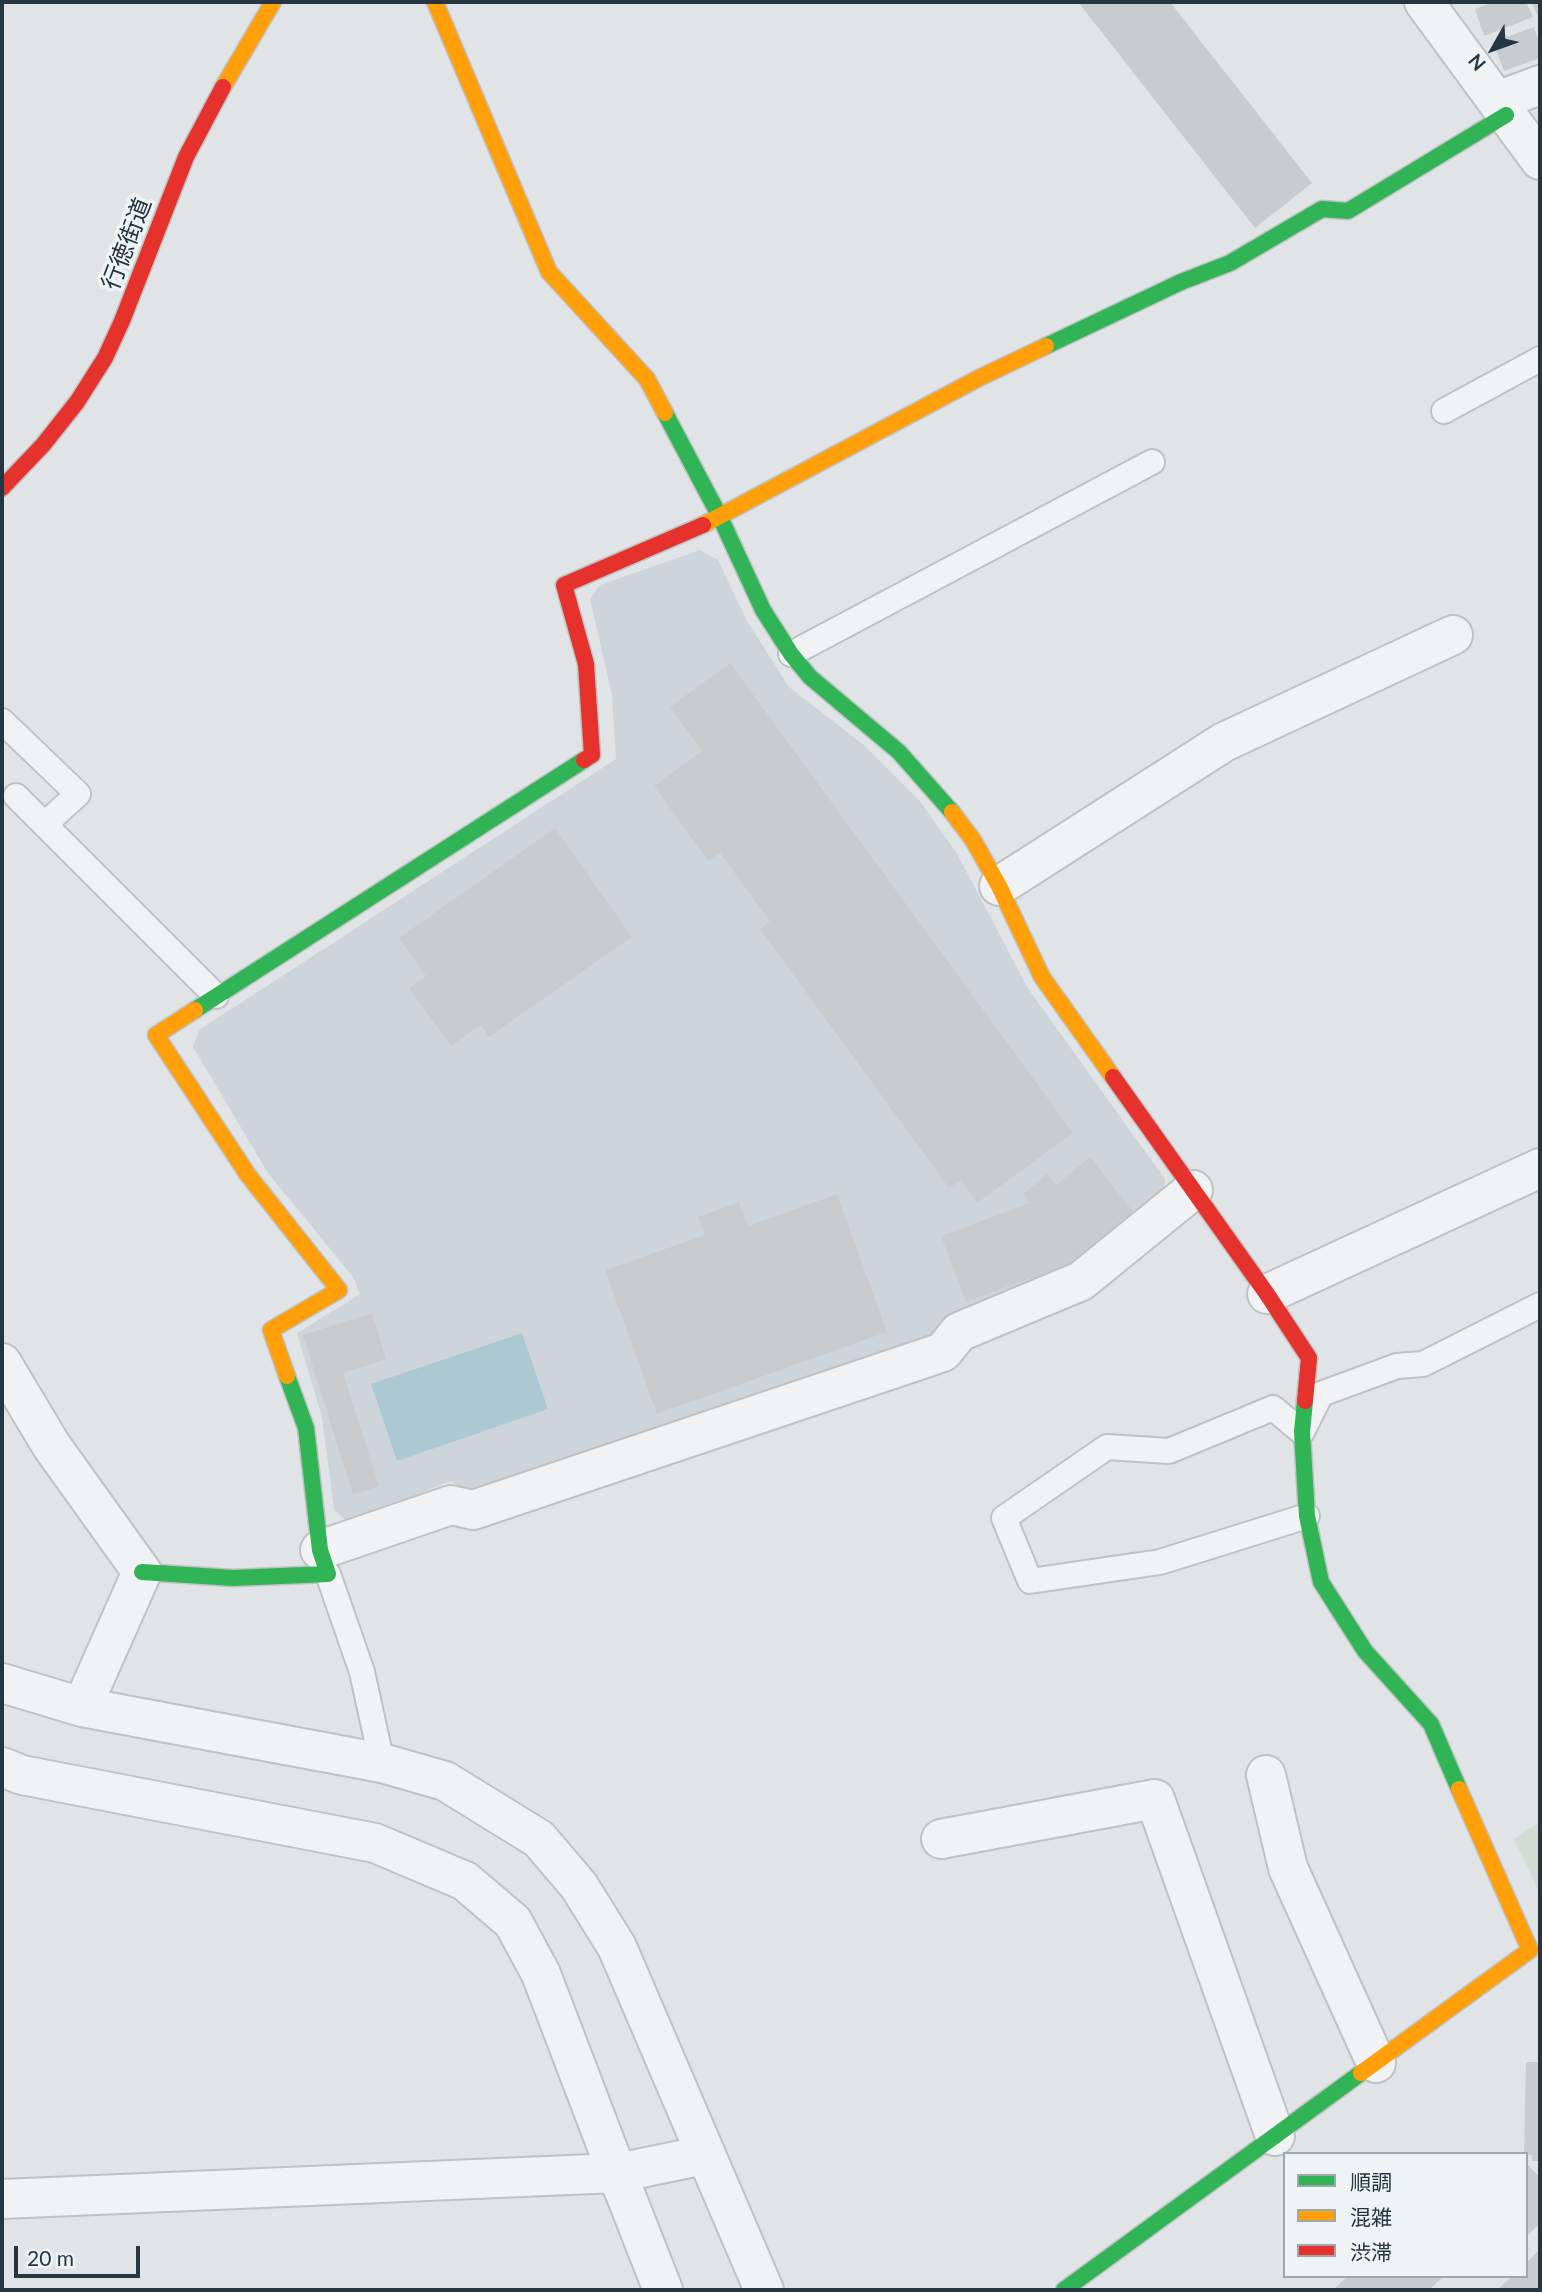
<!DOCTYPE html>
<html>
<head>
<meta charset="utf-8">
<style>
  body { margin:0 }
  #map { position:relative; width:1542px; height:2292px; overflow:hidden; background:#e1e4e6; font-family:Lato,"Noto Sans JP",sans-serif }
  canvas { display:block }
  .frame { position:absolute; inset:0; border:4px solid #263641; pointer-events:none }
  .legend { position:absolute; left:1283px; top:2152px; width:245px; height:126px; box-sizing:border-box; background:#eef3f6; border:2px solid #9ea7ae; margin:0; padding:9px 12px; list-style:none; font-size:21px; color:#263641 }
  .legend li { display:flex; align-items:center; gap:14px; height:35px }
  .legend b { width:35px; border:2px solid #9ea7ae }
  .north { position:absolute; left:1458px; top:14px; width:70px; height:70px; -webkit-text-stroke:5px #eef3f6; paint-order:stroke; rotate:230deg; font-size:19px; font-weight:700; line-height:28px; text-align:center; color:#263641 }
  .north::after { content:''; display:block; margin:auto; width:24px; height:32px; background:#263641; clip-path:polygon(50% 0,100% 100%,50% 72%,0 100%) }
  .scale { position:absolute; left:14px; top:2246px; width:126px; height:32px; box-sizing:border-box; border:4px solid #263641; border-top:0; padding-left:9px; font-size:21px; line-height:24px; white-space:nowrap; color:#263641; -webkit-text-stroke:5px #eef3f6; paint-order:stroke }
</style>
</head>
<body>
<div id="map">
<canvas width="1542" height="2292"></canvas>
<div class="frame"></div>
<ul class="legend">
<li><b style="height:9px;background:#30b455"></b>順調</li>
<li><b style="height:9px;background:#ff9f0a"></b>混雑</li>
<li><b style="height:9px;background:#e5322d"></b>渋滞</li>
</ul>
<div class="north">N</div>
<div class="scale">20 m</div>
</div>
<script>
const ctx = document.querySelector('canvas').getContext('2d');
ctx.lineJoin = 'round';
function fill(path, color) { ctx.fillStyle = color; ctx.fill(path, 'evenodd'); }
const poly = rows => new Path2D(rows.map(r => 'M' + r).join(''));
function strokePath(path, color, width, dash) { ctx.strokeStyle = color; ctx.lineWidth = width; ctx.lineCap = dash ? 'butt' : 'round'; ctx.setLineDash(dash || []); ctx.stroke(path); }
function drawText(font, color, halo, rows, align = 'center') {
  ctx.font = font + ' Lato,"Noto Sans JP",sans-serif'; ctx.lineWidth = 7; ctx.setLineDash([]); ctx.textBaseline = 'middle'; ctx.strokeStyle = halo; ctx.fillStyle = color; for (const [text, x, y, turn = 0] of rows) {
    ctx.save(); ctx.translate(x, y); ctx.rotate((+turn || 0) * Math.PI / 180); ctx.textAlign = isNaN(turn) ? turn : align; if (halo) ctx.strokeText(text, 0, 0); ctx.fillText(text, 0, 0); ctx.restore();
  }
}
const built = poly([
  [700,550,718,560,747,621,789,687,865,746,919,800,956,852,1029,990,1165,1179,1164,1200,1075,1270,930,1340,473,1495,451,1481,348,1522,334,1510,322,1417,297,1333,360,1294,353,1277,268,1173,193,1047,199,1030,616,759,612,695,590,599,600,585]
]);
const green = poly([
  [1540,1822,1540,1894,1514,1839]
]);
const water = poly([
  [522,1333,548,1409,397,1461,371,1384]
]);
const building = poly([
  [1078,2,1170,2,1312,183,1255,228],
  [1493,2,1526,2,1533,17,1484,36,1475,9],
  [1532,2,1540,2,1540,22],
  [1534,27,1540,44,1540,58,1504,71,1493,42],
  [730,663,1073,1133,977,1203,961,1180,949,1188,760,929,770,921,720,853,708,861,654,786,702,751,670,707],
  [555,828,632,937,489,1037,481,1025,451,1046,409,988,426,976,399,938],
  [1090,1157,1134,1213,1069,1264,966,1302,941,1236,1030,1203,1023,1194,1047,1174,1056,1185],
  [837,1194,887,1332,657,1414,605,1270,705,1235,698,1217,739,1202,748,1226],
  [372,1313,386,1359,343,1373,379,1486,353,1495,303,1335],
  [1526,2062,1540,2062,1540,2161,1532,2161,1532,2155,1524,2154],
  [1526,2163,1540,2178,1540,2223,1526,2237],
  [1540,2249,1540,2290,1497,2290,1512,2276,1526,2276,1526,2263],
  [1348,2276,1444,2276,1429,2290,1333,2290]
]);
const lane = poly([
  [1444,411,1540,359],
  [791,654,1152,462],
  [2,721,78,794,45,824],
  [16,796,216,996],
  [1307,1516,1160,1562,1030,1581,1004,1518,1107,1447,1169,1451,1273,1408,1302,1432,1321,1394,1397,1366,1423,1364,1540,1305],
  [328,1574,362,1672,382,1763]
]);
const street = poly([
  [1424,2,1540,160],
  [1497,101,1540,85],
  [999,886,1224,742,1453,635],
  [1267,1294,1540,1168],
  [2,1363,51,1445,142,1572,82,1707],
  [320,1550,451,1505,473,1510,943,1352,959,1332,1081,1281,1193,1190],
  [2,1683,82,1707,382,1763,445,1781,539,1839,579,1886,617,1947,764,2290],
  [2,1767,22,1775,375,1843,465,1881,513,1922,541,1974,617,2173,705,2155],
  [1266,1775,1288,1868,1376,2063],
  [941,1839,1155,1799,1275,2136],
  [2,2199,617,2173,663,2290]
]);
const fast = poly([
  [1046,346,1181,282,1230,263,1322,209,1348,211,1506,115],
  [665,413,720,517,763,610,791,654,810,677,899,752,952,812],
  [195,1010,584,760],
  [1305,1401,1302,1432,1307,1516,1321,1582,1365,1651,1431,1724,1459,1789],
  [142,1572,233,1578,328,1574,320,1550,306,1428,287,1376],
  [1064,2290,1361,2073]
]);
const slow = poly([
  [435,2,549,272,647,379,665,413],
  [223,87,273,2],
  [703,525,979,378,1046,346],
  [952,812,973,840,999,886,1042,977,1113,1077],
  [195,1010,156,1035,248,1175,339,1290,271,1330,287,1376],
  [1361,2073,1530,1950,1459,1789]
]);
const jam = poly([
  [2,488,43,445,77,402,105,358,122,321,186,157,223,87],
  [584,760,592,755,586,664,564,585,703,525],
  [1113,1077,1267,1294,1309,1358,1305,1401]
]);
const streetNames = [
  ["行徳街道",127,244,-69]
];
fill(built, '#ced5da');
fill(green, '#d4dbd1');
fill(water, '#acc9d3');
fill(building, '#c9ccce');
strokePath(lane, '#bfc2c4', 28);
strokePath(street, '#bfc2c4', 42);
strokePath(fast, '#bfc2c4', 19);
strokePath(slow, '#bfc2c4', 19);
strokePath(jam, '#bfc2c4', 19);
strokePath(lane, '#f0f2f3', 24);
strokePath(street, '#f0f2f3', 38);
strokePath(fast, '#30b455', 16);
strokePath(slow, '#ff9f0a', 16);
strokePath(jam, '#e5322d', 16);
drawText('24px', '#263641', '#eef3f6', streetNames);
</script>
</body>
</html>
